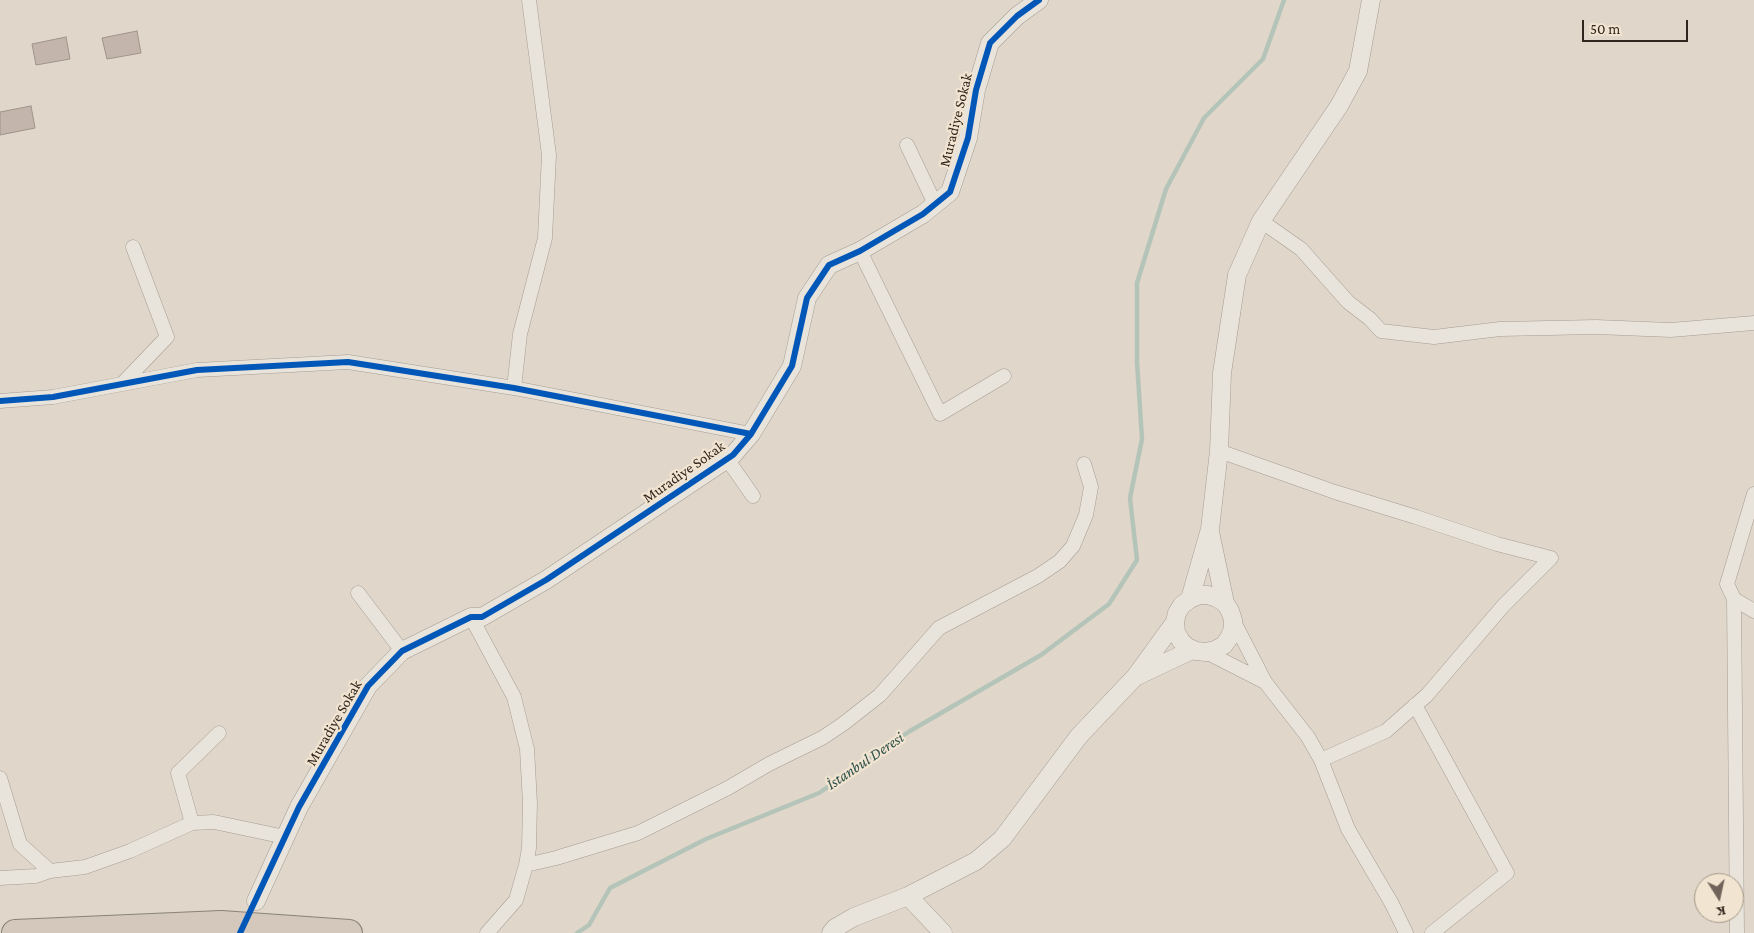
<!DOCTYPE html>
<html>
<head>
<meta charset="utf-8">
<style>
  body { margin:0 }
  #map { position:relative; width:1754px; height:933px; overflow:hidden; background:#e0d7ca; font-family:"Crimson Pro",serif }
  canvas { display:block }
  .north { position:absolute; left:1694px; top:873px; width:50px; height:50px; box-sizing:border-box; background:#f1e4d0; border:1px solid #a59888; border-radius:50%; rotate:170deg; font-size:14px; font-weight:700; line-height:20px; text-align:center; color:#32251d }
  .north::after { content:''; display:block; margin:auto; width:18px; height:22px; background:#6f635a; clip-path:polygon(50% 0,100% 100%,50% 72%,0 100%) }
  .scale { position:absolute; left:1582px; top:20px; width:106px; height:22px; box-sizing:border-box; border:2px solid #32251d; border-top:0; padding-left:6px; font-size:15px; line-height:18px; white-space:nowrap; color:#32251d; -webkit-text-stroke:4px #f1e4d0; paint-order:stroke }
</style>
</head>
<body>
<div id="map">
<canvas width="1754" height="933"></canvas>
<div class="north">K</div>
<div class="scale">50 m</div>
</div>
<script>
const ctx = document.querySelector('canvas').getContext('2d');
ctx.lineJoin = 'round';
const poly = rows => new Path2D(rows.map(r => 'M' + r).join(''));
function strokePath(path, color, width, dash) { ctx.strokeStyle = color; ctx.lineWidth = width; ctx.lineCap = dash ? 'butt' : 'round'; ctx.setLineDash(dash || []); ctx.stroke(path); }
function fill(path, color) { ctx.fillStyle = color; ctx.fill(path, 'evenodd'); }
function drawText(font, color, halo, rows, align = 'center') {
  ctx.font = font + ' "Crimson Pro",serif'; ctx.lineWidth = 4.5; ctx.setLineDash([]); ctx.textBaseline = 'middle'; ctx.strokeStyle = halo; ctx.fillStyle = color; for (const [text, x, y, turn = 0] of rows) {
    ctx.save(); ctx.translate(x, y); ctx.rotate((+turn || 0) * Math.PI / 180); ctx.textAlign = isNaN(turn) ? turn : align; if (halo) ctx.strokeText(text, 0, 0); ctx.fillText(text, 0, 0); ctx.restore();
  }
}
const stream = poly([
  [577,933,589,925,610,888,706,839,819,793,910,731,1041,655,1109,604,1137,560,1130,498,1142,439,1137,362,1137,283,1166,189,1204,118,1263,59,1284,0]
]);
const building = poly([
  [137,31,141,53,107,59,102,38,137,31],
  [66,37,70,59,36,65,32,44,66,37],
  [31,106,35,128,0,135,0,112,31,106]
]);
const minor = poly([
  [907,145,935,204],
  [1261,221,1301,249,1348,302,1370,319,1381,331,1434,337,1500,329,1596,327,1671,330,1754,323],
  [860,251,940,414,1004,376],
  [122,384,167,337,133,247],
  [514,388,520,334,545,238,549,155,529,0],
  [0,401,53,397,197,370,348,362,514,388,751,434],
  [1219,451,1335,492,1416,517,1497,544,1551,558],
  [727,459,753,496],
  [1754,494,1727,584,1734,599,1754,611],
  [358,593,402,651],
  [1734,599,1737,933],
  [471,617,514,697,527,749,530,803,529,848,526,865,516,900,487,933],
  [1233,620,1265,682,1308,737,1321,760,1348,829,1392,904,1406,933],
  [1206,652,1265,682],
  [1415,705,1507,873,1432,933],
  [1321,760,1386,731,1427,695,1503,606,1551,558],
  [0,778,20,844,50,871],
  [192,823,178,773,219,733],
  [526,865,556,858,638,833,728,788,769,764,822,738,843,724,880,695,939,628,1038,576,1060,561,1073,546,1086,515,1091,487,1084,464],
  [0,878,36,876,50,871,85,867,130,851,192,823,214,822,285,837]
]);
const tertiary = poly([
  [1210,532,1225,603],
  [1190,599,1210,529,1219,451,1222,373,1237,275,1261,221,1339,106,1358,71,1371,0],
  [1137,676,1192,650],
  [908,896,943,933],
  [256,901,299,807,368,686,402,651,471,617,482,617,546,580,733,455,751,434,792,366,807,298,829,265,860,251,923,214,950,192,968,138,976,90,990,43,1017,16,1039,0],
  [831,933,835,928,854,917,908,896,976,861,1002,839,1079,736,1135,677,1175,622,1177,613,1182,605,1190,599,1199,595,1208,595,1217,598,1225,603,1230,611,1233,620,1233,629,1229,638,1224,645,1215,650,1206,652,1196,651,1187,647,1181,641,1176,632,1175,622]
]);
const motorway = poly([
  [15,933,221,924,349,933]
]);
const cycleway = poly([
  [0,401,53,397,197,370,348,362,514,388,751,434],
  [240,933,299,807,368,686,402,651,471,617,482,617,546,580,733,455,751,434,792,366,807,298,829,265,860,251,923,214,950,192,968,138,976,90,990,43,1017,16,1039,0]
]);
const streetNames = [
  ["Muradiye Sokak",956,120,-76],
  ["Muradiye Sokak",684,472,-35],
  ["Muradiye Sokak",334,723,-60]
];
const waterNames = [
  ["İstanbul Deresi",865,761,-34]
];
strokePath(stream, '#b5c4b9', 4.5);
fill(building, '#c3b5ab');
strokePath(building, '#9f938a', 1);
strokePath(minor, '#a59d94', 15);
strokePath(tertiary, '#a59d94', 19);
strokePath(motorway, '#8a827a', 28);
strokePath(minor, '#e8e3db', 14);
strokePath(tertiary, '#e8e3db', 18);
strokePath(motorway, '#d3c8bb', 26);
strokePath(cycleway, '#0057b8', 6);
drawText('15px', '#32251d', '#f1e4d0', streetNames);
drawText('italic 16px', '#2e504b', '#f1e4d0', waterNames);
</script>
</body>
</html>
